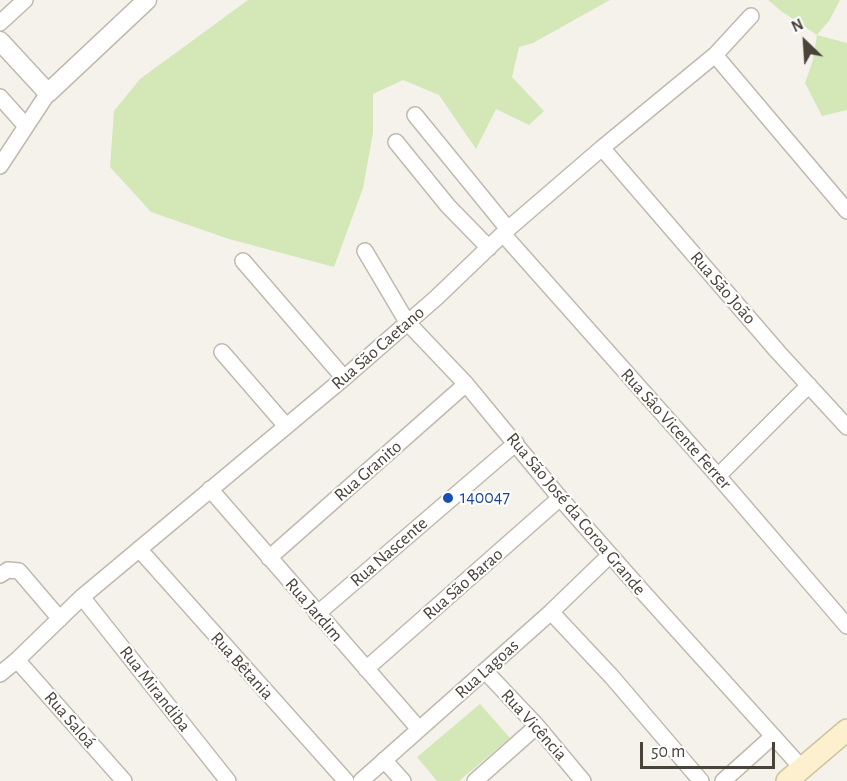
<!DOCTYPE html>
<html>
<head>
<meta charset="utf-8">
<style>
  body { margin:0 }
  #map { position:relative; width:847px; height:781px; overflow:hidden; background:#f5f2ec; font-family:"Alegreya Sans",sans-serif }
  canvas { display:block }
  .north { position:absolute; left:775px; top:12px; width:60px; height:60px; -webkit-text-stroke:4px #fff; paint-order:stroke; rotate:335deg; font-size:16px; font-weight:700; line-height:24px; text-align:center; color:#494339 }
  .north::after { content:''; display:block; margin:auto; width:21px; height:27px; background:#494339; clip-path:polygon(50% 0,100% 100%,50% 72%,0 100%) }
  .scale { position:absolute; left:640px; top:742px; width:135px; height:27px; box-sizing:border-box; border:3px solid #494339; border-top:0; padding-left:8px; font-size:18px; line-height:21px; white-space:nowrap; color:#494339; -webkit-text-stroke:4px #fff; paint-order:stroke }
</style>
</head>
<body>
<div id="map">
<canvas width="847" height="781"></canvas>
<div class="north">N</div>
<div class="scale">50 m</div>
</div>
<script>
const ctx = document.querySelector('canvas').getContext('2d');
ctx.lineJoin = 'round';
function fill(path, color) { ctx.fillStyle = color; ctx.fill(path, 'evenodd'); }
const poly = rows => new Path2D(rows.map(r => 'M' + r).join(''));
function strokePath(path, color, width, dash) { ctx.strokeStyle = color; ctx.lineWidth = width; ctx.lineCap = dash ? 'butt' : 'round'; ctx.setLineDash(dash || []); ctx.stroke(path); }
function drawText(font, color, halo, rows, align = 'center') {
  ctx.font = font + ' "Alegreya Sans",sans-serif'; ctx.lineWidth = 4.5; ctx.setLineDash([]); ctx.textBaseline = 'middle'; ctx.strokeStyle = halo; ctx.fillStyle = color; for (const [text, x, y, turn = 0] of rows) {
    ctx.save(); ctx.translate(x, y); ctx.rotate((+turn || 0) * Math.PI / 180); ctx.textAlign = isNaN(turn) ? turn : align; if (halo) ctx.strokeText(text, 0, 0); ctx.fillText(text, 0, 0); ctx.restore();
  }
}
const green = poly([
  [248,0,610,0,533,43,519,47,512,77,544,111,529,125,496,109,476,149,439,95,403,80,373,94,373,133,363,188,334,267,229,239,151,212,110,167,114,111,140,79],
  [768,0,840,0,829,21,817,35,847,43,847,110,822,116,805,83,813,60,817,35,781,11],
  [480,704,510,738,459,781,437,781,417,757]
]);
const minor = poly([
  [0,23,25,0],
  [715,55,847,211],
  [0,97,25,125],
  [415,115,508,229],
  [396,142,448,206,489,248],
  [602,148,778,352,847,427],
  [0,166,48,93],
  [503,234,718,476,847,626],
  [365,251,407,322,466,384,560,498,642,591,801,767],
  [243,261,344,378],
  [222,352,286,426],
  [718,476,809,385],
  [210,489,419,729],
  [139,549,346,781],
  [269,558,466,384],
  [0,575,8,570,19,571,60,619],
  [82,597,228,781],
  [551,612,612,677,701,781],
  [317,614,516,443],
  [17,660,124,781],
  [366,669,560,498],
  [485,671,537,726,583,781],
  [0,674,17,660,82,597,344,378,436,298,508,229,602,148,715,55,751,16],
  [384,760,403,781],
  [361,781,551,612,610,555],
  [475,781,537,726],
  [723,781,772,737]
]);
const tertiary = poly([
  [0,41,48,93,147,0]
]);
const secondary = poly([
  [787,781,847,730]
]);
const markers = [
  [448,498,6,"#1a4fb4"]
];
const streetNames = [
  ["Rua São João",723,288,49],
  ["Rua São Caetano",378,348,-41],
  ["Rua Sâo Vicente Ferrer",676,429,48],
  ["Rua Granito",368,471,-41],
  ["Rua São José da Coroa Grande",576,514,50],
  ["Rua Nascente",389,552,-41],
  ["Rua São Barao",463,584,-41],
  ["Rua Jardim",314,610,49],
  ["Rua Bêtania",242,666,48],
  ["Rua Lagoas",487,669,-42],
  ["Rua Mirandiba",155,689,52],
  ["Rua Saloá",70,720,49],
  ["Rua Vicência",534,725,48]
];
const transitNames = [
  ["140047",460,498]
];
fill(green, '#d3e7b7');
strokePath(minor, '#c0b9ae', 18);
strokePath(tertiary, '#c0b9ae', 21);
strokePath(secondary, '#d2c39d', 24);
strokePath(minor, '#fff', 15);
strokePath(tertiary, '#fff', 18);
strokePath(secondary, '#fcf0ce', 21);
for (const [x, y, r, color] of markers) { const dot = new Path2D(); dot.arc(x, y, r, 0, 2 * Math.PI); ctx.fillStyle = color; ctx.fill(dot); strokePath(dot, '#fff', 2); }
drawText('18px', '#494339', '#fff', streetNames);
drawText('18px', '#164399', '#fff', transitNames, 'left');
</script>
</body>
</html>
